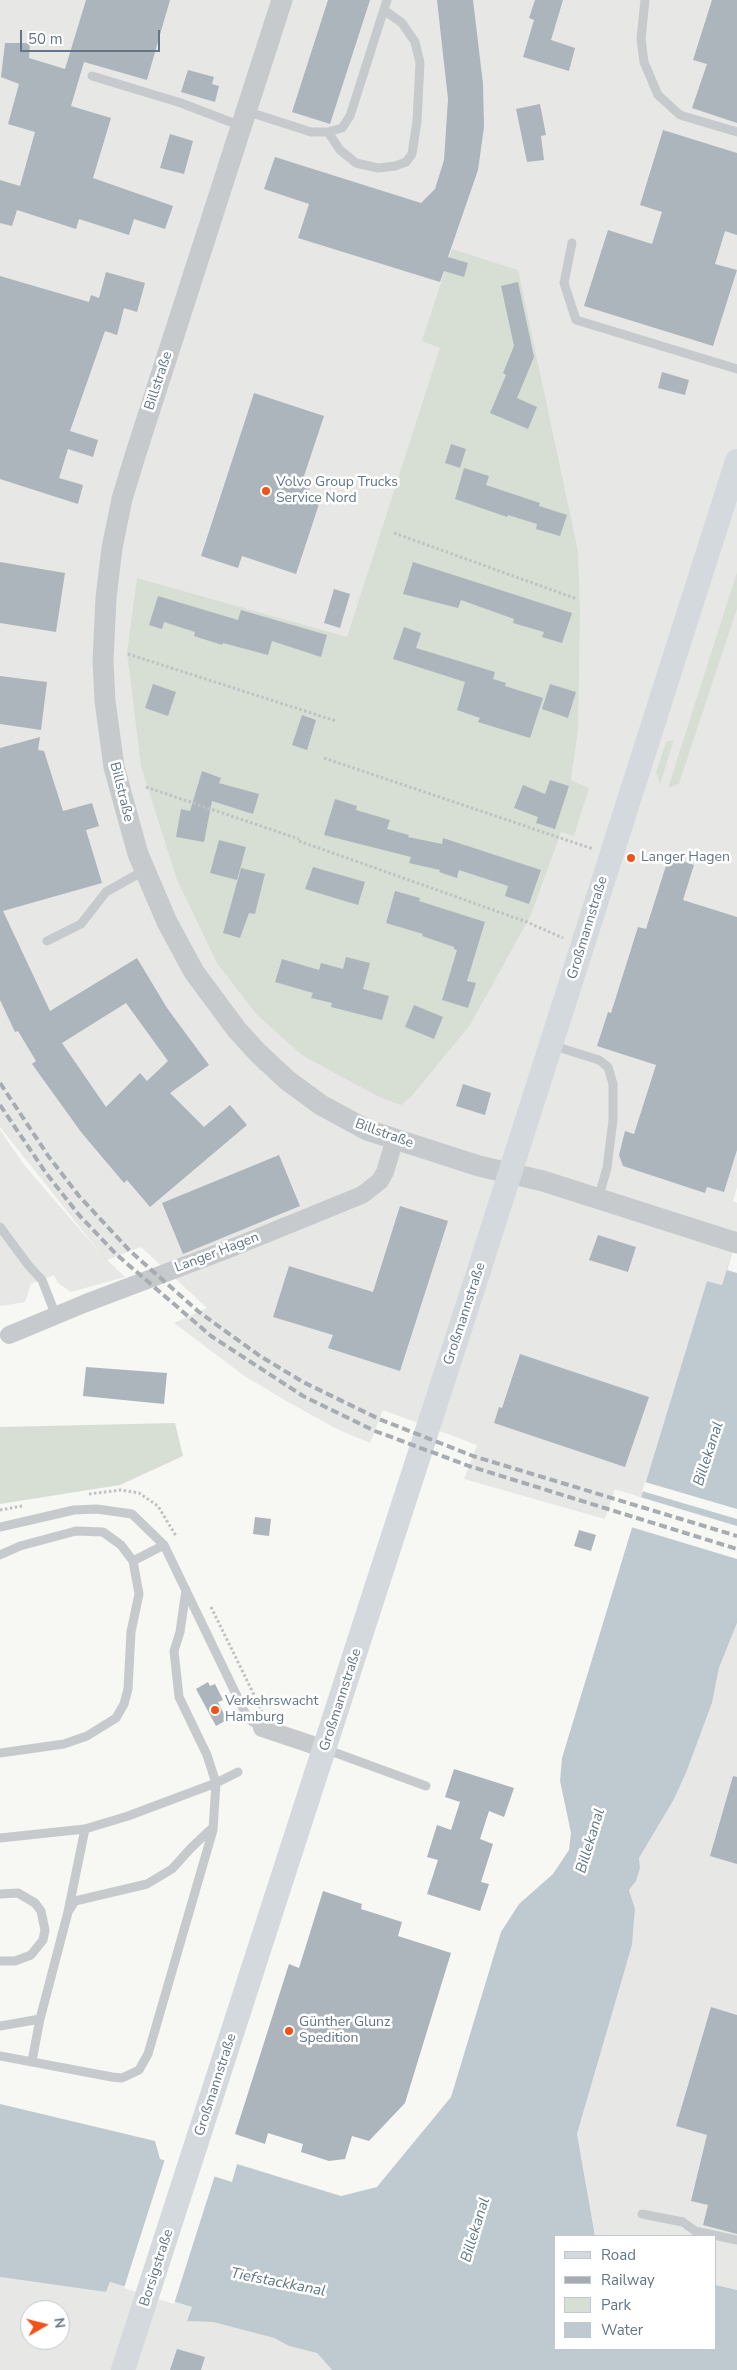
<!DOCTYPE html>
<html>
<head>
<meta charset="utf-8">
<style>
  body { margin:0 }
  #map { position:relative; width:737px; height:2370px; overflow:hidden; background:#f7f7f3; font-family:"Nunito Sans",sans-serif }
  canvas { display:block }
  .legend { position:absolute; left:554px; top:2235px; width:162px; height:115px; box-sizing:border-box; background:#fff; border:1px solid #c1c8cf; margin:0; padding:6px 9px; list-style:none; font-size:15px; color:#637687 }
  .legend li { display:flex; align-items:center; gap:10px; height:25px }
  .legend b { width:25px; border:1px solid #c1c8cf }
  .north { position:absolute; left:20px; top:2300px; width:50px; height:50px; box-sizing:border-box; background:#fff; border:1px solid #c1c8cf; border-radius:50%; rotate:82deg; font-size:14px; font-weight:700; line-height:20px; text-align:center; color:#637687 }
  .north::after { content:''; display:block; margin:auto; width:18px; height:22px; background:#f25218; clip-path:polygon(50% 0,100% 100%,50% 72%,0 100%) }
  .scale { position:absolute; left:20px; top:30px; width:140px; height:22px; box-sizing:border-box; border:2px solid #637687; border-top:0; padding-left:6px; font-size:15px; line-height:18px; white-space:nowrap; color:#637687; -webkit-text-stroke:4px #fff; paint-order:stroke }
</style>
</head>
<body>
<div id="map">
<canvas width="737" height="2370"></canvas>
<ul class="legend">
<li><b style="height:6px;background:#d4d9dd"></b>Road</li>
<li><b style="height:6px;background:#a6acb2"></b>Railway</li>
<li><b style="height:14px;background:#d7dfd4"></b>Park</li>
<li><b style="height:14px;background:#bfcad0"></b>Water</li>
</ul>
<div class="north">N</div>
<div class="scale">50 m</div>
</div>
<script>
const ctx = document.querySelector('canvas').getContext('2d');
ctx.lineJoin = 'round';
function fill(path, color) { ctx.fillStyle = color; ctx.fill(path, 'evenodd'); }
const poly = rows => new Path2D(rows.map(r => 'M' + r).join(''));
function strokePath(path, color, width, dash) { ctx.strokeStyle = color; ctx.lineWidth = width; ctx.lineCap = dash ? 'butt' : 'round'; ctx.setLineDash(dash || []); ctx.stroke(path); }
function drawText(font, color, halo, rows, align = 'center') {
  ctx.font = font + ' "Nunito Sans",sans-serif'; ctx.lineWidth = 5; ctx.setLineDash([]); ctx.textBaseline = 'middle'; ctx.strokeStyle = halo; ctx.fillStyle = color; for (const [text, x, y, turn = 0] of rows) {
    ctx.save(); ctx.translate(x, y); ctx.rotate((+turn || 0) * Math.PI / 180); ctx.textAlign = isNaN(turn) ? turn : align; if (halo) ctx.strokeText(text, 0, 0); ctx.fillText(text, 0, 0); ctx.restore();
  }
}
const built = poly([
  [0,0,737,0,737,1187,733,1201,737,1203,737,1236,722,1285,707,1281,643,1498,615,1489,605,1519,464,1479,477,1445,383,1410,370,1443,337,1429,288,1402,243,1375,174,1323,207,1308,141,1247,107,1260,125,1277,71,1292,58,1283,54,1275,31,1284,25,1302,0,1306,0,1130,25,1166,101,1254,0,1127],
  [737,1623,737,2290,716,2285,716,2236,595,2236,577,2134,632,1945,635,1909,629,1890,636,1880,640,1868,639,1858,673,1801,686,1773,712,1703,719,1668],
  [0,2277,106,2292,110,2282,192,2307,187,2321,213,2322,274,2338,289,2346,317,2353,332,2370,0,2370],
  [30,2310,60,2310,60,2340,30,2340]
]);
const green = poly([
  [452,249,518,270,578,551,580,611,578,730,571,780,589,788,574,836,561,832,531,915,470,1025,411,1097,401,1105,379,1097,302,1055,257,1015,217,963,177,880,141,766,127,653,137,578,347,637,440,348,422,341],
  [737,572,737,609,679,784,668,788],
  [674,740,660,784,656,772,666,742],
  [175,1423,183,1456,120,1485,0,1504,0,1427]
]);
const water = poly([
  [737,1236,737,1623,719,1668,712,1703,686,1773,673,1801,639,1858,640,1868,636,1881,629,1890,635,1909,632,1945,577,2134,595,2236,556,2236,556,2349,716,2349,716,2285,737,2290,737,2370,332,2370,317,2353,289,2346,274,2338,213,2322,187,2321,192,2307,110,2282,106,2292,0,2277,0,2104,155,2141,160,2159,232,2182,237,2164,341,2196,377,2187,451,2097,501,1932,519,1904,553,1874,569,1850,571,1833,560,1781,562,1758,707,1281,722,1285]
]);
const pier = poly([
  [737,1236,737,1273,727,1270],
  [645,1482,737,1509,737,1519,642,1491],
  [640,1497,737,1526,737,1559,631,1527],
  [165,2159,215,2175,174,2304,124,2288]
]);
const building = poly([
  [86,0,170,0,147,80,84,62,71,106,111,118,93,178,173,206,165,229,134,219,129,235,79,219,76,229,17,210,12,226,0,223,0,180,20,186,35,132,8,124,19,84,1,77,5,43,30,43,29,58,65,69],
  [328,0,370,0,330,124,292,112],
  [437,0,473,0,483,84,484,127,478,170,448,257,468,263,464,277,444,271,440,282,298,238,309,204,264,189,275,157,421,203,435,189,444,160,448,99],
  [535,0,563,0,551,40,575,48,569,71,523,57,534,20,529,18],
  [712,0,737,0,737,123,692,108,707,64,693,60],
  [188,70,214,77,212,84,219,86,215,102,181,92],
  [540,104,546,135,541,136,544,160,527,162,516,109],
  [663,130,737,153,737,235,725,231,715,264,737,270,713,346,584,306,608,230,652,244,662,212,640,205],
  [170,134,193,141,184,174,160,168],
  [106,272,145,283,137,312,124,308,117,335,105,331,70,431,98,440,93,457,68,449,59,478,83,485,78,504,0,479,0,276,89,302,91,295,99,298],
  [518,282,534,357,517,398,537,407,528,429,490,413,506,375,503,373,514,346,501,286],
  [662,372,689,380,685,395,658,388],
  [254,393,324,416,303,479,312,482,306,499,319,504,296,574,242,556,238,568,201,556],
  [451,444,466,449,460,468,445,463],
  [464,468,489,476,486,485,540,503,539,506,567,515,560,536,536,529,537,524,508,515,507,517,455,499],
  [0,562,65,573,56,632,0,623],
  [413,562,572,613,562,643,542,637,544,632,513,623,514,619,461,600,458,608,403,594],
  [334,589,350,594,340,628,324,623],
  [158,596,238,620,241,610,327,635,321,657,272,641,268,655,223,643,222,645,194,636,195,632,164,622,162,629,149,625],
  [404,627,421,633,416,648,495,672,493,679,506,683,505,686,543,698,530,738,478,722,480,718,457,710,465,682,393,659],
  [0,676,47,682,41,730,0,724],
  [153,684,176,692,168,716,145,708],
  [550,684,576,692,568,718,542,709],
  [302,715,316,720,307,750,292,745],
  [40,737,38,750,44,751,63,811,92,803,99,826,86,830,102,883,3,911,50,1011,137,958,167,1008,209,1065,170,1093,204,1127,230,1105,247,1125,150,1207,127,1180,124,1183,81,1132,32,1064,36,1061,18,1031,15,1032,0,1000,0,748],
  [126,1003,168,1061,147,1081,140,1073,106,1107,62,1043],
  [202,771,221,778,219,783,259,794,253,814,212,801,204,842,176,837,181,809,190,811],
  [550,780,569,786,555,829,536,823,538,817,514,808,523,785,545,794],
  [335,799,357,806,356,810,390,820,387,829,409,835,408,837,442,844,443,838,541,870,529,904,505,896,508,886,459,870,457,878,439,872,440,870,409,863,411,857,324,835],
  [219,840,246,847,237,880,210,873],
  [669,856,694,865,683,900,737,917,737,1150,724,1192,707,1187,705,1193,623,1166,619,1155,625,1131,634,1134,656,1065,597,1046,608,1012,611,1013,638,927,646,929],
  [313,867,365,882,358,905,305,889],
  [241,868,265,874,255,914,249,913,240,938,223,933],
  [395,891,420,898,419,901,485,922,467,981,476,983,468,1008,442,1000,457,950,454,949,454,947,422,936,423,934,386,923],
  [346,957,370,963,363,989,389,996,382,1020,331,1007,332,1003,311,998,313,993,275,982,282,959,319,970,321,963,343,969],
  [414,1005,443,1017,434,1039,405,1027],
  [463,1084,491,1093,485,1115,456,1106],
  [279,1155,300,1206,183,1254,162,1203],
  [400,1206,448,1221,400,1371,328,1348,333,1335,273,1317,289,1266,373,1292],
  [598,1235,636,1247,628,1272,589,1260],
  [520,1354,649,1397,625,1467,494,1423,499,1407,502,1408],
  [86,1367,167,1373,164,1404,83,1396],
  [255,1517,271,1519,269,1536,253,1534],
  [579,1530,596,1535,591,1551,574,1546],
  [208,1682,210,1686,215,1684,223,1700,218,1702,227,1720,216,1726,196,1689],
  [454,1769,514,1788,504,1817,489,1811,480,1839,493,1844,481,1882,489,1884,480,1911,427,1894,438,1860,427,1857,437,1825,451,1830,460,1802,445,1797],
  [733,1776,737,1777,737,1864,710,1856],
  [323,1891,362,1904,361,1909,402,1922,398,1936,451,1953,405,2103,369,2141,352,2136,345,2159,329,2161,301,2152,303,2144,268,2133,265,2144,235,2134,289,1964,299,1968],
  [711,2007,737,2015,737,2234,703,2225,708,2205,691,2201,707,2135,676,2126],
  [177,2349,205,2357,201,2370,170,2370]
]);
const path = poly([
  [394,533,577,599],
  [128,654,336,721],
  [324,758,593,849],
  [146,787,299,839],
  [299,841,527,922,563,938],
  [89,1494,121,1490,139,1493,158,1506,176,1536],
  [0,1510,22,1506],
  [211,1607,262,1711]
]);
const service = poly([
  [645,0,641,39,644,62,658,95,680,115,737,132],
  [92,76,181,103,241,126],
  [246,111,311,132,328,132,342,128,350,116,387,0],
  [328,132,340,150,356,163,378,168,395,166,406,162,412,154,417,121,420,63,415,42,402,23,384,10],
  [572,243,564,283,576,320,737,369],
  [47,941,81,924,106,892,145,870],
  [551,1045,599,1060,608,1067,613,1084,613,1120,607,1168,598,1199],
  [0,1227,29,1266,42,1280,56,1316],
  [0,1527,74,1510,97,1509,132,1514,164,1545,248,1719,262,1728],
  [0,1555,20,1546,76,1531,103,1532,121,1545,133,1561,139,1594,131,1632,128,1689,124,1704,116,1718,87,1736,64,1744,0,1753],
  [133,1561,164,1545],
  [325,1749,426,1786],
  [0,1838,85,1829,128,1816,216,1783,238,1772],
  [0,1894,18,1893,35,1903,41,1911,45,1930,43,1940,31,1955,15,1961,0,1961],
  [68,1912,75,1901,147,1884,172,1869,191,1848,210,1830,213,1830,216,1783,207,1755,179,1697,174,1651,180,1632,186,1590],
  [0,2026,40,2019],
  [0,2056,112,2077,122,2078,139,2070,148,2054,213,1830],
  [32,2061,40,2019,68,1912,85,1829],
  [642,2214,683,2222,695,2231,737,2240]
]);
const minor = poly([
  [9,1335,86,1303,234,1247,362,1195,380,1181,385,1172,395,1139],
  [262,1728,325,1749]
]);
const tertiary = poly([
  [282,0,135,456,122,499,112,548,106,598,103,661,105,701,114,767,138,854,167,922,194,972,237,1030,258,1053,287,1080,321,1105,367,1130,479,1166,543,1181,737,1243]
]);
const secondary = poly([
  [123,2370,481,1264,737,461]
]);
const rail = poly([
  [0,1083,49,1157,79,1196,130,1251,199,1312,260,1356,303,1382,379,1419,473,1456,737,1536],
  [0,1105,46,1173,79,1215,117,1255,211,1336,303,1396,375,1431,469,1466,737,1549]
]);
const markers = [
  [266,491,5,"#f25218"],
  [631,858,5,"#f25218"],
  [215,1710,5,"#f25218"],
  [289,2031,5,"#f25218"]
];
const streetNames = [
  ["Billstraße",159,381,-72],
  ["Billstraße",121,792,76],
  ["Großmannstraße",588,928,-73],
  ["Billstraße",384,1134,20],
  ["Langer Hagen",217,1253,-21],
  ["Großmannstraße",465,1314,-72],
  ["Großmannstraße",341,1700,-72],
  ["Großmannstraße",216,2085,-72],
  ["Borsigstraße",157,2268,-72]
];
const poiNames = [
  ["Volvo Group Trucks",276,483],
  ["Service Nord",276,499],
  ["Langer Hagen",641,858],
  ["Verkehrswacht",225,1702],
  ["Hamburg",225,1718],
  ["Günther Glunz",299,2023],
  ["Spedition",299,2039]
];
const waterNames = [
  ["Billekanal",709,1454,-72],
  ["Billekanal",591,1841,-73],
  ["Billekanal",476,2230,-73],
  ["Tiefstackkanal",278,2283,11]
];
fill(built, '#e7e8e6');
fill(green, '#d7dfd4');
fill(water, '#bfcad0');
fill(pier, '#f7f7f3');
fill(building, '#acb5bb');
strokePath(path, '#bfc2c4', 3, [2.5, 2.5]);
strokePath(service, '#c6cacd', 9);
strokePath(minor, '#c6cacd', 18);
strokePath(tertiary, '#c6cacd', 21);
strokePath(secondary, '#d4d9dd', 24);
strokePath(rail, '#a6acb2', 4, [8, 4]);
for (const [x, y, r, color] of markers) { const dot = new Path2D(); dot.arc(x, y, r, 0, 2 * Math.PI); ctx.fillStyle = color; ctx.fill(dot); strokePath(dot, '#fff', 2); }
drawText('14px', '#637687', '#fff', streetNames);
drawText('14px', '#637687', '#fff', poiNames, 'left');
drawText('italic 15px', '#5f7883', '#fff', waterNames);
</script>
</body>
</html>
